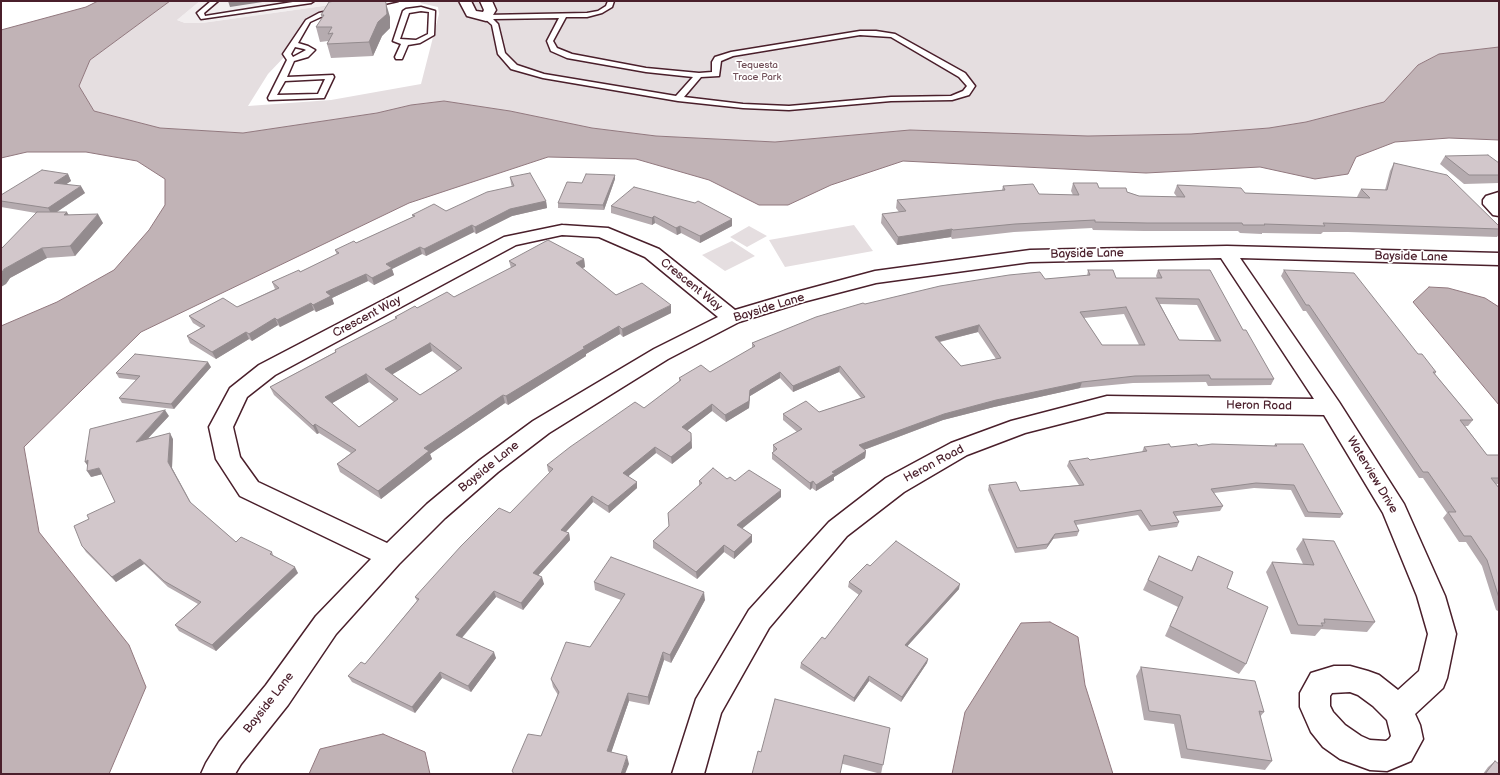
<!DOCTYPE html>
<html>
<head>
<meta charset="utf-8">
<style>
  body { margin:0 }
  #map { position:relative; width:1500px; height:775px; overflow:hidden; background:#fff; font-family:"Balsamiq Sans",sans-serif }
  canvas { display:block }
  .frame { position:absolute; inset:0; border:2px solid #4a1f2b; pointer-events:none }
</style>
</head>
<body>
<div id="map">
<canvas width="1500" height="775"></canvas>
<div class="frame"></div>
</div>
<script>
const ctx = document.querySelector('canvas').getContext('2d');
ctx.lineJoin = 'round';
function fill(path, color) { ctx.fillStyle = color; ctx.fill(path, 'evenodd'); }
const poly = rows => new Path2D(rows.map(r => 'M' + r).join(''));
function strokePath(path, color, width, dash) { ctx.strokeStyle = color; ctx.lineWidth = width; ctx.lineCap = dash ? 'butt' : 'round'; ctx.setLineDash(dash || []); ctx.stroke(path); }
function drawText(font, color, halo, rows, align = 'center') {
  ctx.font = font + ' "Balsamiq Sans",sans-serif'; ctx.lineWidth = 3.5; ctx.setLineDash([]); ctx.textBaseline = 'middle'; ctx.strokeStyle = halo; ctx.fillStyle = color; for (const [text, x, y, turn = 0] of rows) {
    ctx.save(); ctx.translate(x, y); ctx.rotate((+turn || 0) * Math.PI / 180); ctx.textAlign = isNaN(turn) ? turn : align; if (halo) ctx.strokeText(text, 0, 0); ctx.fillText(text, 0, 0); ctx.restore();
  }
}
const built = poly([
  [200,1,359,1,202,23,185,23,177,20]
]);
const green = poly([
  [170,1,200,1,177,20,185,23,202,23,359,1,313,17,287,54,268,74,248,106,331,100,421,84,439,14,438,7,420,3,422,1,1492,1,1499,2,1499,47,1438,54,1418,65,1384,102,1306,122,1269,128,1191,134,1088,136,910,130,775,142,656,136,592,128,510,111,444,101,411,105,377,113,243,133,160,128,94,111,79,86,90,60],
  [854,225,873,251,785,267,769,240],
  [749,226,767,236,747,247,730,237],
  [732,241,755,256,725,271,702,255]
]);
const water = poly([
  [98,1,170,1,90,60,79,86,94,111,160,128,243,133,377,113,411,105,444,101,510,111,592,128,656,136,775,142,910,130,1088,136,1191,134,1269,128,1306,122,1384,102,1418,65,1439,54,1499,47,1499,140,1449,138,1395,142,1356,157,1348,174,1315,179,1260,167,1146,173,903,161,831,185,788,205,759,205,709,180,636,159,548,157,409,203,141,332,24,447,39,532,129,645,146,687,109,774,1,774,1,326,57,302,114,270,149,230,165,205,165,179,137,161,86,152,27,152,1,158,1,30,86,7,98,1],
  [1429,287,1448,288,1485,298,1499,307,1499,405,1413,302,1429,287],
  [1050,622,1078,637,1085,685,1113,774,952,774,965,712,1021,623,1050,622],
  [383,734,425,752,430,774,309,774,320,749,383,734]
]);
const service = poly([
  [211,1,218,1,204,13,205,16,299,1,314,1,311,3,201,19,197,13,211,1],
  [383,1,398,1,371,7,368,5,383,1],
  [608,1,614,1,612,7,602,13,587,17,566,17,553,41,557,48,572,54,646,68,699,73,712,72,712,62,715,57,731,52,860,31,876,31,895,34,965,73,975,86,969,95,952,100,891,101,789,110,743,108,678,101,543,78,511,69,498,54,492,25,483,17,486,15,587,13,598,11,606,6,608,1],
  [559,18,547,41,551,51,567,58,646,72,693,77,676,96,544,74,517,65,505,53,498,24,493,19,559,18],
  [860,35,891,37,959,77,967,86,963,91,951,96,891,97,789,106,743,104,684,97,701,77,719,76,721,61,733,56,860,35],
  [421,7,435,11,434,35,420,43,408,45,402,59,396,59,395,57,401,44,393,41,403,11,406,9,421,7],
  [421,11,429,12,428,34,416,40,400,39,409,13,421,11],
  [337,9,340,11,339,12,323,16,310,22,298,43,308,46,315,50,308,57,294,61,287,77,333,75,334,77,324,98,269,100,268,98,287,60,283,54,306,20,319,13,337,9],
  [295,47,304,49,306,50,293,57,291,54,295,47],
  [325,79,318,94,277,95,285,81,325,79]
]);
const minor = poly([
  [459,1,471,1,476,11,483,12,484,10,480,1,492,1,496,10,490,20,486,21,467,16,459,1],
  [1499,192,1499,216,1493,215,1483,204,1483,200,1486,196,1499,192],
  [562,225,608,228,659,249,735,310,789,294,875,271,1030,250,1227,246,1499,253,1499,265,1240,258,1339,402,1404,504,1445,596,1456,634,1447,678,1443,688,1415,714,1420,725,1423,739,1411,761,1387,771,1370,770,1340,759,1323,747,1311,732,1300,707,1300,693,1311,673,1334,666,1350,666,1368,671,1379,675,1398,690,1419,671,1428,634,1417,596,1383,513,1324,415,1107,412,1025,433,967,455,904,492,847,536,769,628,721,713,704,774,672,774,696,699,749,610,829,522,886,478,951,443,1011,421,1107,396,1314,399,1221,258,1030,262,876,283,803,302,739,322,668,359,549,433,498,472,445,518,399,564,336,634,288,705,241,764,235,774,201,774,206,763,219,742,266,685,316,616,371,559,240,496,216,459,209,427,230,388,259,365,504,237,562,225],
  [562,235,599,237,645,257,718,317,654,349,533,421,480,460,427,504,387,543,258,482,240,457,233,427,247,397,275,375,516,245,562,235],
  [1350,692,1358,695,1373,706,1387,720,1391,736,1389,739,1386,741,1370,740,1361,736,1345,725,1333,712,1330,706,1330,696,1332,693,1350,692]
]);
const wall = poly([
  [321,15,390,17,390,28,382,36,373,56,331,58,327,44,328,41,320,42,316,27,322,18],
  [1445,156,1499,163,1499,183,1464,184,1440,164],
  [1394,163,1499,226,1499,234,1497,237,1348,232,1323,232,1321,234,1262,233,1262,234,1240,233,1238,231,1144,231,1093,230,1092,228,1014,232,952,239,951,237,897,245,881,223,882,214,899,212,896,208,897,200,1002,190,1003,186,1039,194,1073,195,1071,191,1073,183,1099,188,1127,192,1139,196,1177,197,1174,193,1177,185,1245,193,1358,198,1357,197,1361,189,1385,190,1390,171],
  [68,174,71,181,66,184,85,193,57,212,103,223,75,256,47,258,10,278,6,284,36,213,1,207,1,195],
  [510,177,546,201,547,208,512,216,476,234,474,232,426,256,422,254,392,269,394,275,374,285,368,281,332,298,334,304,316,312,314,310,280,327,278,325,252,341,249,339,216,359,190,343,187,336,201,328,193,323,189,316,237,307,275,289,272,282,300,272,337,255,335,250,356,243,413,217,412,215,446,211,512,187,511,184],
  [615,179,604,210,558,208,558,203,582,183],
  [611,206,732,226,700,243,681,233,677,235,655,223,652,225,611,213],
  [584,259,585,267,582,268,616,295,671,313,623,337,620,334,586,354,586,356,508,405,505,403,430,454,432,459,381,499,340,472,337,464,351,453,319,433,317,434,274,395,270,387,335,352,335,350,396,319,395,317,417,308,454,297,511,268,509,261],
  [432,351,457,371,420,395,392,374],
  [369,382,394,402,359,427,332,403],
  [1088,270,1116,278,1157,278,1156,276,1158,270,1243,330,1274,379,1271,385,1208,386,1206,382,1133,383,1080,388,994,407,943,420,864,450,866,451,865,458,834,477,834,480,816,491,812,488,810,490,772,459,772,453,773,452,773,445,797,432,783,420,783,414,819,412,861,398,839,372,793,392,780,378,750,396,749,408,726,422,712,411,687,430,691,433,692,448,672,464,656,453,628,476,637,488,609,513,593,502,566,532,569,533,570,540,538,575,544,584,523,610,496,597,462,638,496,658,471,692,442,678,415,713,352,682,348,676,365,664,417,601,415,597,510,513,550,473,548,471,547,465,644,408,679,382,679,378,710,372,752,348,752,343,865,304,1045,279,1087,276],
  [1160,304,1197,305,1215,340,1179,340],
  [1124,314,1139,345,1102,345,1084,318],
  [978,332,996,359,961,366,940,342],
  [1284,270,1418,354,1436,372,1435,374,1473,420,1468,426,1465,426,1487,455,1499,455,1499,484,1496,484,1499,488,1499,613,1498,611,1496,610,1482,566,1466,542,1459,542,1443,518,1447,513,1423,478,1419,478,1306,311,1303,311,1281,276],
  [211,367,174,409,122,403,119,398,136,380,119,378,116,373],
  [169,416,148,438,173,439,172,468,191,503,236,542,272,552,274,557,298,573,216,651,179,631,175,625,198,604,168,587,144,564,116,582,86,552,82,546,89,519,115,502,102,474,91,477],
  [1275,444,1343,514,1340,518,1305,517,1291,490,1254,488,1214,493,1223,506,1220,511,1176,516,1179,522,1177,527,1149,531,1138,515,1076,525,1079,531,1077,536,1053,539,1046,549,1015,553,988,490,989,485,1020,491,1079,485,1067,466,1069,461,1090,460,1142,452,1144,447,1171,447,1198,446,1274,446],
  [727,479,781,497,742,528,752,535,752,542,734,559,724,552,697,579,653,548,653,541,669,526,699,486,699,481],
  [1303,539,1375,622,1367,632,1321,629,1315,636,1291,634,1266,572,1272,562,1303,564,1296,549],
  [1159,556,1191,571,1198,556,1227,588,1246,664,1239,674,1165,636,1178,607,1143,590],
  [870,566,959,589,907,646,928,659,927,663,901,702,869,681,854,702,800,668,801,663,825,639,859,595,848,587,849,582],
  [594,582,705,600,671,663,664,660,649,705,629,701,611,752,629,764,541,736,558,695,553,687,551,679,590,647,621,600,595,590],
  [1141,667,1264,712,1260,717,1272,761,1265,770,1181,758,1174,724,1144,720,1136,676],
  [890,728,881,774,843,764,761,752],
  [1495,761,1499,774,1483,774,1488,767]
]);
const shadedWall = poly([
  [228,1,269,1,230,7],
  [386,3,390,17,390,28,382,36,373,56,369,42],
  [68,174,71,181,58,190,54,183],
  [615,175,615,179,604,210,603,205],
  [81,186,85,193,52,215,48,208],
  [546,201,547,208,512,216,476,234,475,227,510,209],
  [67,212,72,221,64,215],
  [98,214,103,223,75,256,70,246],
  [654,216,655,223,652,225,652,218],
  [732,219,732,226,700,243,700,236],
  [472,225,474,232,426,256,424,249],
  [680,226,681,233,677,235,676,228],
  [952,229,951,237,897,245,898,237],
  [420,247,422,254,392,269,394,275,374,285,372,278,386,264],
  [42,248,47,258,10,278,6,284,1,287,1,274,4,269],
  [584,259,585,267,577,271,576,263],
  [366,274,368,281,332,298,334,304,316,312,313,305,326,292],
  [311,303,314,310,280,327,277,320],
  [671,305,671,313,623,337,622,329],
  [275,318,278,325,252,341,249,334],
  [979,325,978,332,934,343,935,337],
  [619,326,620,334,586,354,586,356,508,405,506,396,583,347],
  [246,332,249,339,216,359,212,352],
  [430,343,432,351,388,377,385,369],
  [208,362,211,367,174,409,171,404],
  [840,366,839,372,793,392,793,386],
  [780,372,780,378,750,396,749,408,726,422,725,415,750,390],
  [366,374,369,382,329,405,325,397],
  [1082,382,1080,388,994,407,943,420,858,452,859,445,944,414,996,400],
  [503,395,505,403,430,454,432,459,381,499,378,491,424,448],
  [712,404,712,411,683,434,682,427],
  [165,410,169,416,140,447,136,442],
  [315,424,319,433,317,434,313,426],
  [170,433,173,439,172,468,194,508,168,462],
  [691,433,692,448,672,464,671,457],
  [655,447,656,453,624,480,623,473],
  [866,451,865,458,834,477,834,480,816,491,816,485,832,472],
  [88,460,89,468,85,462],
  [99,468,103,474,91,477,87,471],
  [813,481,812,488,810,490,810,483],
  [637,482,637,488,609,513,608,506],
  [781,490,781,497,738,532,737,525],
  [592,496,593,502,562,536,561,530],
  [569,533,570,540,534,580,533,573],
  [1055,534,1053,539,1046,549,1048,544],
  [752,535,752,542,734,559,734,552],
  [724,545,724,552,697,579,696,572],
  [140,559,144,564,116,582,112,577],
  [295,567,298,573,216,651,212,645],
  [542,577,544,584,523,610,521,603],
  [960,584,959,589,904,650,905,645],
  [494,591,496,597,458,642,456,635],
  [704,592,705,600,671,663,670,655],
  [494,652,496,658,471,692,468,686],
  [663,652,664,660,649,705,648,697],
  [928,659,927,663,901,702,902,697],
  [440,672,442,678,415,713,412,707],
  [869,676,869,681,854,702,854,698],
  [628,693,629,701,609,759,607,751],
  [627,756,629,764,625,774,621,774]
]);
const building = poly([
  [335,1,385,1,386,3,387,14,378,22,369,42,327,44,333,33,328,34,332,27,316,27,324,15,321,15,329,2,335,1],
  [1488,155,1499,163,1499,175,1469,175,1445,156,1488,155],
  [1394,163,1447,175,1499,226,1499,229,1352,224,1323,223,1325,226,1264,224,1265,225,1243,225,1242,223,1147,223,1095,222,1095,220,1015,224,953,230,952,229,898,237,882,214,906,211,897,200,1005,190,1003,186,1033,184,1039,194,1079,195,1073,183,1097,183,1099,188,1126,188,1127,192,1139,196,1185,197,1177,185,1241,188,1245,193,1370,198,1361,189,1387,190,1394,163],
  [42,170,68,174,54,183,81,186,48,208,1,201,1,195,42,170],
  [530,173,546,201,510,209,475,227,472,225,424,249,420,247,386,264,392,268,372,278,366,274,326,292,331,296,313,305,311,303,277,320,275,318,249,334,246,332,212,352,187,336,205,326,189,316,223,298,237,307,279,288,272,282,299,270,300,272,339,253,335,250,354,241,356,243,415,216,412,215,434,204,446,211,487,192,514,186,510,177,530,173],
  [586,174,615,175,603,205,558,203,567,182,582,183,586,174],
  [634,187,695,203,698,201,732,219,700,236,680,226,676,228,654,216,652,218,611,206,634,187],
  [37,212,67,212,64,215,98,214,70,246,42,248,4,269,1,274,1,249,37,212],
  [548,240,584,259,576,263,616,295,642,283,671,305,622,329,619,326,583,347,585,348,506,396,503,395,424,448,429,451,378,491,337,464,356,450,315,424,313,426,270,387,336,352,335,350,397,318,395,317,415,306,417,308,447,292,454,297,516,265,509,261,548,240],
  [430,343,462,368,420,395,385,369,430,343],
  [366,374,398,399,359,427,325,397,366,374],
  [1088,270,1113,270,1116,278,1162,278,1158,270,1210,270,1243,330,1246,330,1274,379,1211,379,1209,375,1135,376,1082,382,996,400,944,414,859,445,866,451,832,472,835,473,816,485,813,481,810,483,772,453,777,449,773,445,802,429,783,414,806,401,819,412,865,397,840,366,793,386,780,372,750,390,749,401,725,415,712,404,682,427,691,433,691,441,671,457,655,447,623,473,637,482,608,506,592,496,561,530,569,533,533,573,542,577,521,603,494,591,456,635,494,652,468,686,440,672,412,707,348,676,361,662,365,664,419,599,415,597,461,546,499,508,510,513,553,469,547,465,570,447,635,402,644,408,681,380,679,378,701,365,710,372,755,346,752,343,816,317,863,303,865,304,940,286,1009,275,1040,272,1045,279,1090,275,1088,270],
  [1156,298,1199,299,1221,341,1179,340,1156,298],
  [1126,307,1145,345,1102,345,1080,312,1126,307],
  [979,325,1001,358,961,366,935,337,979,325],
  [1284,270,1354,273,1418,354,1422,354,1436,372,1433,372,1473,420,1460,420,1487,455,1499,455,1499,478,1491,478,1499,488,1499,598,1487,560,1471,536,1464,536,1448,512,1456,512,1428,472,1423,472,1309,305,1306,305,1284,270],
  [135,354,208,362,171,404,119,398,140,376,116,373,135,354],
  [165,410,136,442,170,433,168,462,190,502,236,542,241,537,272,552,270,554,295,567,212,645,175,625,201,602,164,581,140,559,112,577,82,546,74,526,89,519,87,515,115,502,99,468,87,471,88,460,85,462,90,429,165,410],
  [1169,444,1171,447,1197,444,1198,446,1212,444,1277,446,1275,444,1303,444,1343,514,1308,512,1294,485,1256,483,1211,489,1223,506,1173,512,1179,522,1151,526,1141,510,1074,521,1079,531,1055,534,1048,544,1017,548,989,485,1016,482,1020,491,1084,485,1069,461,1088,458,1090,460,1147,451,1144,447,1169,444],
  [713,468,727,479,730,477,735,481,749,470,781,490,737,525,752,535,734,552,724,545,696,572,653,541,669,526,668,513,702,483,699,481,713,468],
  [1303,539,1334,541,1375,622,1324,619,1325,623,1321,623,1323,626,1298,625,1272,562,1314,565,1303,539],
  [896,541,960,584,905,645,928,659,902,697,869,676,854,698,801,663,822,637,825,639,862,591,849,582,867,564,870,566,896,541],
  [1159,556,1192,571,1198,556,1233,572,1227,588,1268,607,1246,664,1170,626,1183,597,1148,580,1159,556],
  [611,557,704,592,670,655,663,652,648,697,628,693,607,751,627,756,621,774,514,774,512,771,528,734,541,736,559,692,551,679,566,642,590,647,625,594,594,582,611,557],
  [1141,667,1255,681,1264,712,1259,711,1272,761,1187,749,1180,715,1149,711,1141,667],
  [775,699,890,728,883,765,844,755,840,774,752,774,758,751,761,752,775,699],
  [1495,761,1499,764,1499,774,1485,774,1495,761]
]);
const farParknames = [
  ["Tequesta",757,65],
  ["Trace Park",757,77]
];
const streetNames = [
  ["Bayside Lane",1087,254,-1],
  ["Bayside Lane",1411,257,1],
  ["Crescent Way",691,285,39],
  ["Bayside Lane",769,308,-17],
  ["Crescent Way",367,317,-28],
  ["Heron Road",1259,406,1],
  ["Heron Road",934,464,-28],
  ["Bayside Lane",489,467,-39],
  ["Waterview Drive",1372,475,59],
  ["Bayside Lane",269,703,-52]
];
fill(built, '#f2eeef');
fill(green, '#e5dee0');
fill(water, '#c1b3b6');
strokePath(water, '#91787e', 1);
strokePath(service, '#4a1f2b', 3);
strokePath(minor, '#4a1f2b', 3);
fill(service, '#fff');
fill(minor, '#fff');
fill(wall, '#b5abaf');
fill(shadedWall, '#938b8e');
fill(building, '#d2c7cb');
strokePath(building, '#938b8e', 1);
drawText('10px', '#714f58', '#fff', farParknames);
drawText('12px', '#4a1f2b', '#fff', streetNames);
</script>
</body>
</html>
